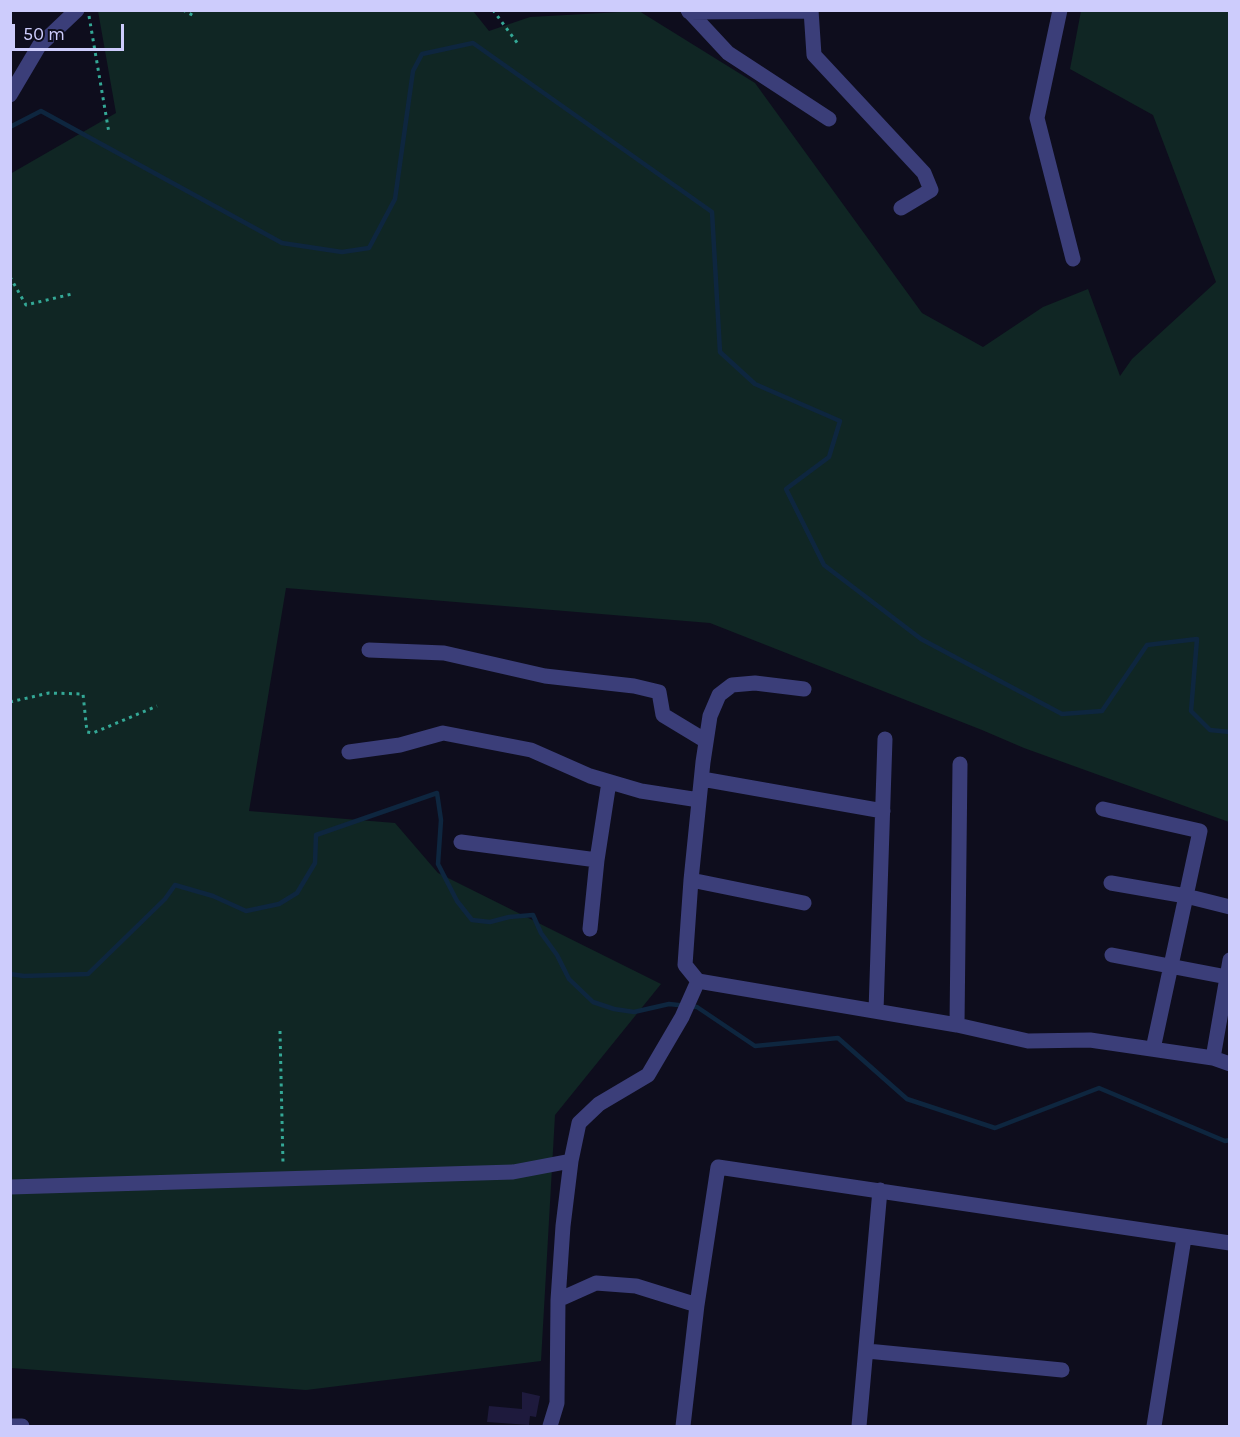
<!DOCTYPE html>
<html>
<head>
<meta charset="utf-8">
<style>
  body { margin:0 }
  #map { position:relative; width:1240px; height:1437px; overflow:hidden; background:#0e0d1d; font-family:Karla,sans-serif }
  canvas { display:block }
  .frame { position:absolute; inset:0; border:12px solid #cdccfc; pointer-events:none }
  .scale { position:absolute; left:12px; top:24px; width:112px; height:27px; box-sizing:border-box; border:3px solid #cdccfc; border-top:0; padding-left:8px; font-size:18px; line-height:21px; white-space:nowrap; color:#cdccfc; -webkit-text-stroke:4px #0e0d1d; paint-order:stroke }
</style>
</head>
<body>
<div id="map">
<canvas width="1240" height="1437"></canvas>
<div class="frame"></div>
<div class="scale">50 m</div>
</div>
<script>
const ctx = document.querySelector('canvas').getContext('2d');
ctx.lineJoin = 'round';
function fill(path, color) { ctx.fillStyle = color; ctx.fill(path, 'evenodd'); }
const poly = rows => new Path2D(rows.map(r => 'M' + r).join(''));
function strokePath(path, color, width, dash) { ctx.strokeStyle = color; ctx.lineWidth = width; ctx.lineCap = dash ? 'butt' : 'round'; ctx.setLineDash(dash || []); ctx.stroke(path); }
const green = poly([
  [98,11,473,11,489,31,530,17,639,11,755,83,922,313,983,347,1043,307,1088,289,1120,376,1132,359,1216,282,1153,115,1070,69,1081,11,1229,11,1229,822,1024,748,982,730,710,623,286,588,249,811,395,823,438,873,661,984,555,1115,541,1361,306,1390,11,1368,10,174,116,113]
]);
const stream = poly([
  [10,127,41,111,282,243,342,252,369,248,395,199,413,71,422,54,473,43,712,212,720,352,755,384,840,421,829,457,786,489,824,565,921,639,1062,714,1102,711,1147,645,1197,639,1191,711,1210,730,1230,732],
  [10,974,24,976,88,974,165,899,175,885,213,896,246,911,279,904,297,893,315,863,316,835,437,793,441,820,438,864,457,901,472,920,490,922,509,917,533,915,541,933,557,955,569,979,593,1002,614,1009,634,1012,669,1004,697,1007,755,1046,838,1038,907,1099,995,1128,1099,1088,1225,1141,1230,1140]
]);
const building = poly([
  [522,1392,540,1396,536,1417,530,1416,529,1425,487,1422,489,1406,522,1409]
]);
const path = poly([
  [183,10,196,17],
  [493,10,518,44],
  [89,16,109,133],
  [10,277,26,305,72,294],
  [10,702,49,693,83,694,87,732,93,733,157,706],
  [280,1031,283,1164]
]);
const minor = poly([
  [688,10,728,53,829,119],
  [811,10,814,55,924,173,931,190,901,208],
  [1060,10,1037,118,1073,259],
  [689,12,811,11],
  [10,95,39,46,77,10],
  [369,650,444,653,545,676,634,686,659,692,663,715,706,741],
  [349,752,400,745,443,733,531,750,590,776,641,791,699,800],
  [702,779,883,811],
  [1103,809,1200,831,1153,1049],
  [461,842,597,860],
  [691,880,804,903],
  [1111,883,1186,896,1230,907],
  [590,929,597,860,609,782],
  [1112,955,1227,977],
  [698,981,685,965,691,880,703,762,710,716,719,695,732,685,755,683,804,689],
  [876,1011,885,739],
  [957,1025,960,764],
  [1213,1058,1230,960],
  [10,1187,513,1172,571,1161],
  [558,1300,596,1283,636,1286,697,1305],
  [867,1351,1062,1370],
  [10,1426,22,1426],
  [550,1426,557,1403,558,1300,563,1226,571,1161,579,1123,599,1104,648,1075,682,1017,698,981,957,1025,1028,1041,1090,1040,1213,1058,1230,1064],
  [683,1426,697,1305,718,1167,1230,1243],
  [859,1426,880,1190],
  [1154,1426,1184,1238]
]);
fill(green, '#102624');
strokePath(stream, '#0e263f', 4.5);
fill(building, '#1e1a3d');
strokePath(path, '#34a896', 3, [3, 4.5]);
strokePath(minor, '#3b3e79', 15);
</script>
</body>
</html>
